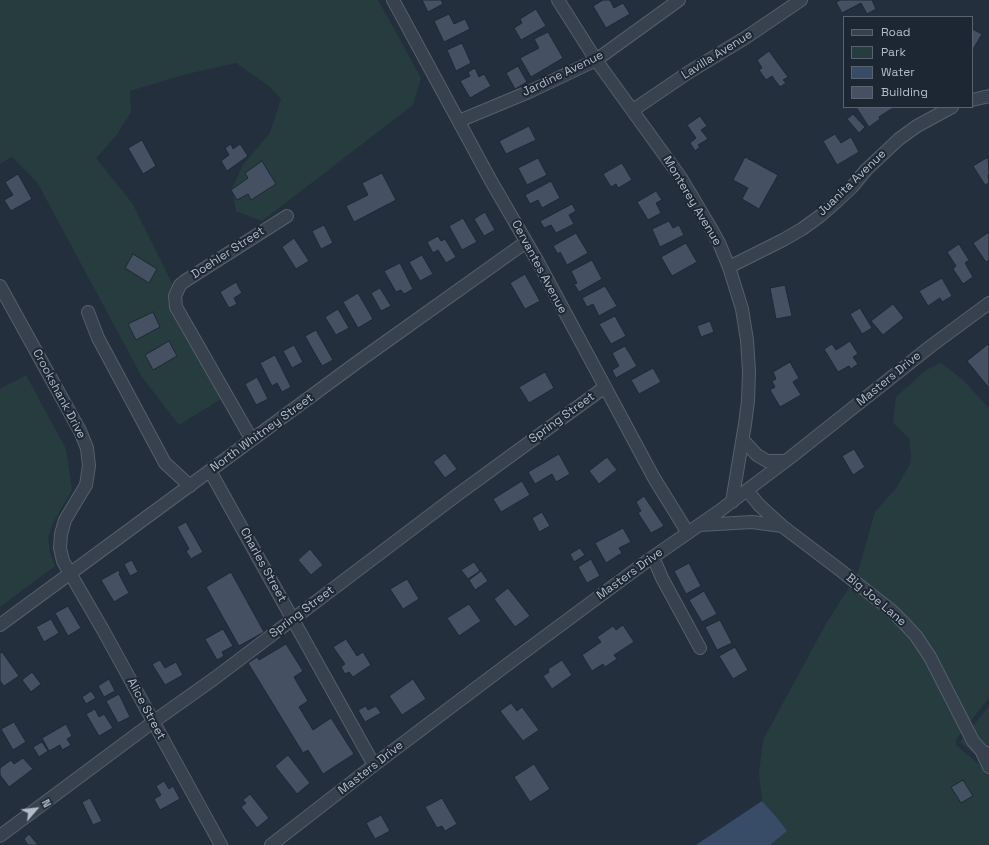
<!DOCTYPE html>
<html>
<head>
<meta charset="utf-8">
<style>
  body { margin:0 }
  #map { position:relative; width:989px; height:845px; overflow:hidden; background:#242f3e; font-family:"Space Grotesk",sans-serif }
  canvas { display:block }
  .legend { position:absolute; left:843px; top:16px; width:130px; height:92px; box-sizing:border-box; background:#1d2633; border:1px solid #59626f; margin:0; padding:5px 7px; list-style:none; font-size:12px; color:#b4bcc9 }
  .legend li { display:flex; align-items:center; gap:8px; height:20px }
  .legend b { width:20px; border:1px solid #59626f }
  .north { position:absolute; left:16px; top:789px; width:40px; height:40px; -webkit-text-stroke:3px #1d2633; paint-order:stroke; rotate:62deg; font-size:11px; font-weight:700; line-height:16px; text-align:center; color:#b4bcc9 }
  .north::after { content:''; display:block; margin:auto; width:14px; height:18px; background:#b4bcc9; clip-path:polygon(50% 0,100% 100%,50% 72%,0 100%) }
</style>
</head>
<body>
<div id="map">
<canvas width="989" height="845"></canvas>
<ul class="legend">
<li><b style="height:5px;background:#38414e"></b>Road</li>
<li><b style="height:11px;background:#263c3f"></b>Park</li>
<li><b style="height:11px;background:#394c67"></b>Water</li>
<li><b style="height:11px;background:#455162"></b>Building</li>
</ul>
<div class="north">N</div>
</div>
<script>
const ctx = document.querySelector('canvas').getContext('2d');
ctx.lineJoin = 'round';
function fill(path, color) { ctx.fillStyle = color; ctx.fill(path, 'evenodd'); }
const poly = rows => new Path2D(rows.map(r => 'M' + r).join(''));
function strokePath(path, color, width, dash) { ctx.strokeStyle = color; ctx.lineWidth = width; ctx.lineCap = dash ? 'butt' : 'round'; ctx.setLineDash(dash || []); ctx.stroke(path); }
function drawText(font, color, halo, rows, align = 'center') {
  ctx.font = font + ' "Space Grotesk",sans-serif'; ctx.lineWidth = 4; ctx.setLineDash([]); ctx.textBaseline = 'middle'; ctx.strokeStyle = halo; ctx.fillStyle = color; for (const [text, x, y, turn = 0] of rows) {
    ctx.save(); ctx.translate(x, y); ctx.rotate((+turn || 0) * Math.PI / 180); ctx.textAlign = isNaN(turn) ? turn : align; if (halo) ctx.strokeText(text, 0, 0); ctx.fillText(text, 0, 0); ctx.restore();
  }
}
const green = poly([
  [0,0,378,0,421,78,413,105,262,221,236,211,232,188,243,165,270,133,281,99,269,86,236,63,187,74,130,91,131,112,116,136,96,158,132,203,173,285,169,291,168,301,171,310,221,399,179,425,142,377,37,182,12,157,0,164],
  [941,363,963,380,989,408,989,698,956,739,956,745,989,773,989,845,770,845,787,831,778,819,762,801,759,774,763,740,827,622,857,575,875,512,896,488,910,464,911,456,909,438,893,423,896,397,926,370],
  [26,375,66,449,72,490,53,523,48,537,50,553,55,566,0,607,0,389],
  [989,706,989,766,960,742]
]);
const water = poly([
  [762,801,778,819,787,831,770,845,696,845]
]);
const building = poly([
  [422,0,441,0,443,4,428,12,422,0],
  [603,0,610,0,614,8,623,3,630,14,606,28,593,6,603,0],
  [840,0,872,0,876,9,867,14,861,3,842,13,836,2,840,0],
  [536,9,546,26,521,40,514,28,522,23,520,19,536,9],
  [449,14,454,24,465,19,470,29,444,42,434,21,449,14],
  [972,29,982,34,972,51,972,29],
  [548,32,563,58,531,77,520,58,539,48,534,39,548,32],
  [462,43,471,63,456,71,447,50,462,43],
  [769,51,788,77,783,80,786,83,780,87,772,76,766,80,759,70,762,68,757,60,769,51],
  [518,66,527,82,515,89,506,73,518,66],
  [475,68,479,77,484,74,491,86,470,98,460,81,470,76,468,72,475,68],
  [856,107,892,107,893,108,879,117,880,119,869,127,856,107],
  [853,114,865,127,859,133,847,119,853,114],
  [700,116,707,126,701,130,708,139,698,145,700,147,695,151,690,143,696,138,687,125,700,116],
  [529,126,536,140,506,154,499,141,529,126],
  [835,134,841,143,851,137,859,152,837,165,823,141,835,134],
  [142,140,156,166,143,174,128,148,142,140],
  [231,144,233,149,240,144,248,156,227,171,221,161,229,155,225,148,231,144],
  [745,157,778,175,759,209,742,199,748,188,733,180,745,157],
  [988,157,989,174,988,175,989,183,985,185,973,166,988,157],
  [538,158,547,175,527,185,518,168,538,158],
  [262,161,276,184,251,200,248,194,237,200,231,190,248,178,245,173,262,161],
  [622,163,632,180,618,188,616,184,611,187,603,174,622,163],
  [382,173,396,200,354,222,346,206,368,195,362,183,382,173],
  [18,174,32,199,11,211,4,200,13,195,5,182,18,174],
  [551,181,560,198,542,208,538,200,530,204,525,195,551,181],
  [656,191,662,200,656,203,661,213,648,220,637,202,656,191],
  [572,204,576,211,569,215,574,224,556,233,551,225,544,228,540,221,572,204],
  [485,212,495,230,484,236,474,219,485,212],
  [463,218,477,242,462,250,449,226,463,218],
  [669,221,673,228,679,225,684,235,660,247,652,229,669,221],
  [324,225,333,243,321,249,312,231,324,225],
  [989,232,989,260,986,262,973,243,989,232],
  [576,233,588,253,567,265,560,252,558,254,553,246,576,233],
  [438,236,441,241,445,239,456,257,446,263,438,250,433,253,427,242,438,236],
  [294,238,309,261,296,269,282,247,294,238],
  [686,243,697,262,672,276,661,257,686,243],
  [959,244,969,260,965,263,973,277,963,284,953,269,956,266,947,252,959,244],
  [133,254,157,269,149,283,125,268,133,254],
  [422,255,433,274,420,281,409,262,422,255],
  [592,260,602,279,579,292,574,284,577,283,571,271,592,260],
  [400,263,413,289,404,294,401,290,396,292,384,271,400,263],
  [525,274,540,301,525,309,510,283,525,274],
  [942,278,952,296,942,302,940,298,928,306,919,291,942,278],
  [236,282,242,293,234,298,237,304,229,308,220,292,236,282],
  [785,285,792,316,776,319,770,288,785,285],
  [605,286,617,306,599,316,593,304,587,307,582,298,605,286],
  [380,288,391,306,381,311,371,293,380,288],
  [358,293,373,319,358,328,343,302,358,293],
  [893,304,904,318,883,335,871,321,893,304],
  [860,308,872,328,862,334,850,314,860,308],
  [338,309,349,328,336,335,325,317,338,309],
  [153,312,160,327,136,340,128,324,153,312],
  [615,316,626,336,611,344,599,324,615,316],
  [710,321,714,332,701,337,697,326,710,321],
  [316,330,333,360,322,366,305,336,316,330],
  [169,341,177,356,153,370,145,355,169,341],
  [850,341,858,354,853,357,858,364,851,369,849,366,838,372,824,349,832,344,836,350,850,341],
  [988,344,989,345,989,388,967,361,988,344],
  [294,345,303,362,292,368,283,351,294,345],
  [625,346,637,366,616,378,612,370,619,366,612,353,625,346],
  [275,355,291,387,282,392,277,383,272,386,260,363,275,355],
  [790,362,799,378,793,382,801,395,780,407,770,390,775,387,772,381,776,379,773,372,790,362],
  [653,368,661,382,639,394,631,380,653,368],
  [545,372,554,388,529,403,519,387,545,372],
  [257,377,268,399,256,405,245,384,257,377],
  [854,449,865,467,853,475,842,456,854,449],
  [445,453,457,469,445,478,433,462,445,453],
  [559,454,570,474,556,482,552,474,535,484,528,472,559,454],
  [607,457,617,470,599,484,589,471,607,457],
  [522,481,530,495,501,512,493,499,522,481],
  [644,496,664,526,651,533,638,513,641,511,636,502,644,496],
  [542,512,550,526,539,532,532,518,542,512],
  [186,522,203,552,191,559,186,551,189,549,177,527,186,522],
  [623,528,631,542,619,548,622,553,606,563,595,543,623,528],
  [580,548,585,555,574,562,570,554,580,548],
  [310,549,323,565,311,575,298,560,310,549],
  [591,559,600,576,587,583,578,567,591,559],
  [132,560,138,572,130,576,124,564,132,560],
  [474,562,480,571,468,579,461,570,474,562],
  [689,563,701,586,686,594,674,571,689,563],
  [119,570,120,574,119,574,129,593,114,602,101,580,119,570],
  [481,571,488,581,475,590,469,580,481,571],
  [231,572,264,632,239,646,206,587,231,572],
  [407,579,419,599,403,609,390,589,407,579],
  [508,588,530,616,515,627,494,599,508,588],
  [704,591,717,614,702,622,689,600,704,591],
  [469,604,481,621,459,636,447,618,469,604],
  [68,606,81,628,68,636,55,613,68,606],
  [51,619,59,633,44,642,36,627,51,619],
  [720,620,732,643,717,650,705,627,720,620],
  [623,625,634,642,614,655,617,659,605,667,603,664,592,671,582,655,601,642,597,637,613,626,616,630,623,625],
  [223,629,233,646,222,652,224,656,217,660,205,639,223,629],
  [346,639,357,656,363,652,371,665,353,677,349,672,345,674,341,667,345,664,333,647,346,639],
  [286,644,303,671,294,677,308,701,299,707,313,730,331,718,354,754,323,774,308,750,303,753,248,663,257,657,259,660,286,644],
  [735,647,748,670,733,679,719,656,735,647],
  [2,652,19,676,4,686,0,681,0,653,2,652],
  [160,660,165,668,176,662,183,675,165,685,152,664,160,660],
  [562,660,572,675,552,689,543,676,549,672,548,669,562,660],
  [32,672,41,684,31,692,22,680,32,672],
  [109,679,115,691,104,697,98,686,109,679],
  [413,679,426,699,402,715,389,696,413,679],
  [91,691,96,698,86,704,82,697,91,691],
  [119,694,130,717,118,723,106,701,119,694],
  [511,703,517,711,522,707,539,730,523,741,500,711,511,703],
  [366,706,368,710,376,706,381,713,365,722,358,710,366,706],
  [95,709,99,717,104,714,113,728,99,736,86,714,95,709],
  [14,722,26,742,13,750,1,729,14,722],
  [66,724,72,736,67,739,71,745,62,750,60,745,49,751,42,738,66,724],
  [42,742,48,751,39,757,33,747,42,742],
  [288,755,310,783,297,794,275,766,288,755],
  [23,758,33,769,9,787,0,775,0,768,11,760,14,764,23,758],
  [534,764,550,789,530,802,514,777,534,764],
  [963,780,973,796,961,803,951,787,963,780],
  [164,781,169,789,173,786,180,799,160,810,154,799,161,795,156,786,164,781],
  [250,794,269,818,257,828,241,807,246,803,243,800,250,794],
  [90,798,102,821,93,825,82,802,90,798],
  [442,798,457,824,445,831,442,826,437,828,425,807,442,798],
  [381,815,390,831,375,839,366,823,381,815],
  [29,834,38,845,28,845,24,839,29,834]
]);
const minor = poly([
  [393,0,491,181,538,262,654,478,688,533],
  [558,0,596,60,681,178,709,225,719,243,729,267,742,309,747,340,749,371,748,401,745,424,732,502],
  [972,100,989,96],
  [633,110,689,72,745,38,801,0],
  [459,121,531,91,596,60,679,0],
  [729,267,783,240,802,229,820,216,836,202,852,187,866,170,899,139,917,126,952,107],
  [0,286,80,431,87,448,89,466,86,485,65,520,61,534,60,548,63,561,103,630,221,845],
  [88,312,98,338,165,463,190,486],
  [252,440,176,307,175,296,180,285,185,281,287,216],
  [743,440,757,455,767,461,786,461],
  [210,471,374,765],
  [747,490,759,505,782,526,840,570,892,611,904,623,916,636,930,657,973,741,981,750,989,755],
  [700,525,752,522,782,526],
  [653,557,662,578,700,648],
  [0,625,359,361,526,242],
  [981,750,989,767],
  [0,836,153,722,215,678,457,495,605,387],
  [271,845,374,765,508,664,643,564,718,512,791,457,931,346,989,303]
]);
const streetNames = [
  ["Lavilla Avenue",717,55,-32],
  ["Jardine Avenue",563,74,-26],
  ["Juanita Avenue",852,183,-44],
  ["Monterey Avenue",692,201,59],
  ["Doehler Street",228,253,-33],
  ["Cervantes Avenue",539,267,62],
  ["Masters Drive",889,379,-39],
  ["Crookshank Drive",59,394,62],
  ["Spring Street",562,418,-36],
  ["North Whitney Street",262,433,-36],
  ["Charles Street",263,565,61],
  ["Masters Drive",630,574,-36],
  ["Big Joe Lane",876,600,40],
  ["Spring Street",302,612,-37],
  ["Alice Street",146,709,62],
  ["Masters Drive",371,768,-38]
];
fill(green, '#263c3f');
fill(water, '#394c67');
fill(building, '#455162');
strokePath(building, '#1f2835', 1);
strokePath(minor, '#565f6c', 14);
strokePath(minor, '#38414e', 12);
drawText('12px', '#b4bcc9', '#1d2633', streetNames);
</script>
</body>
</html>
